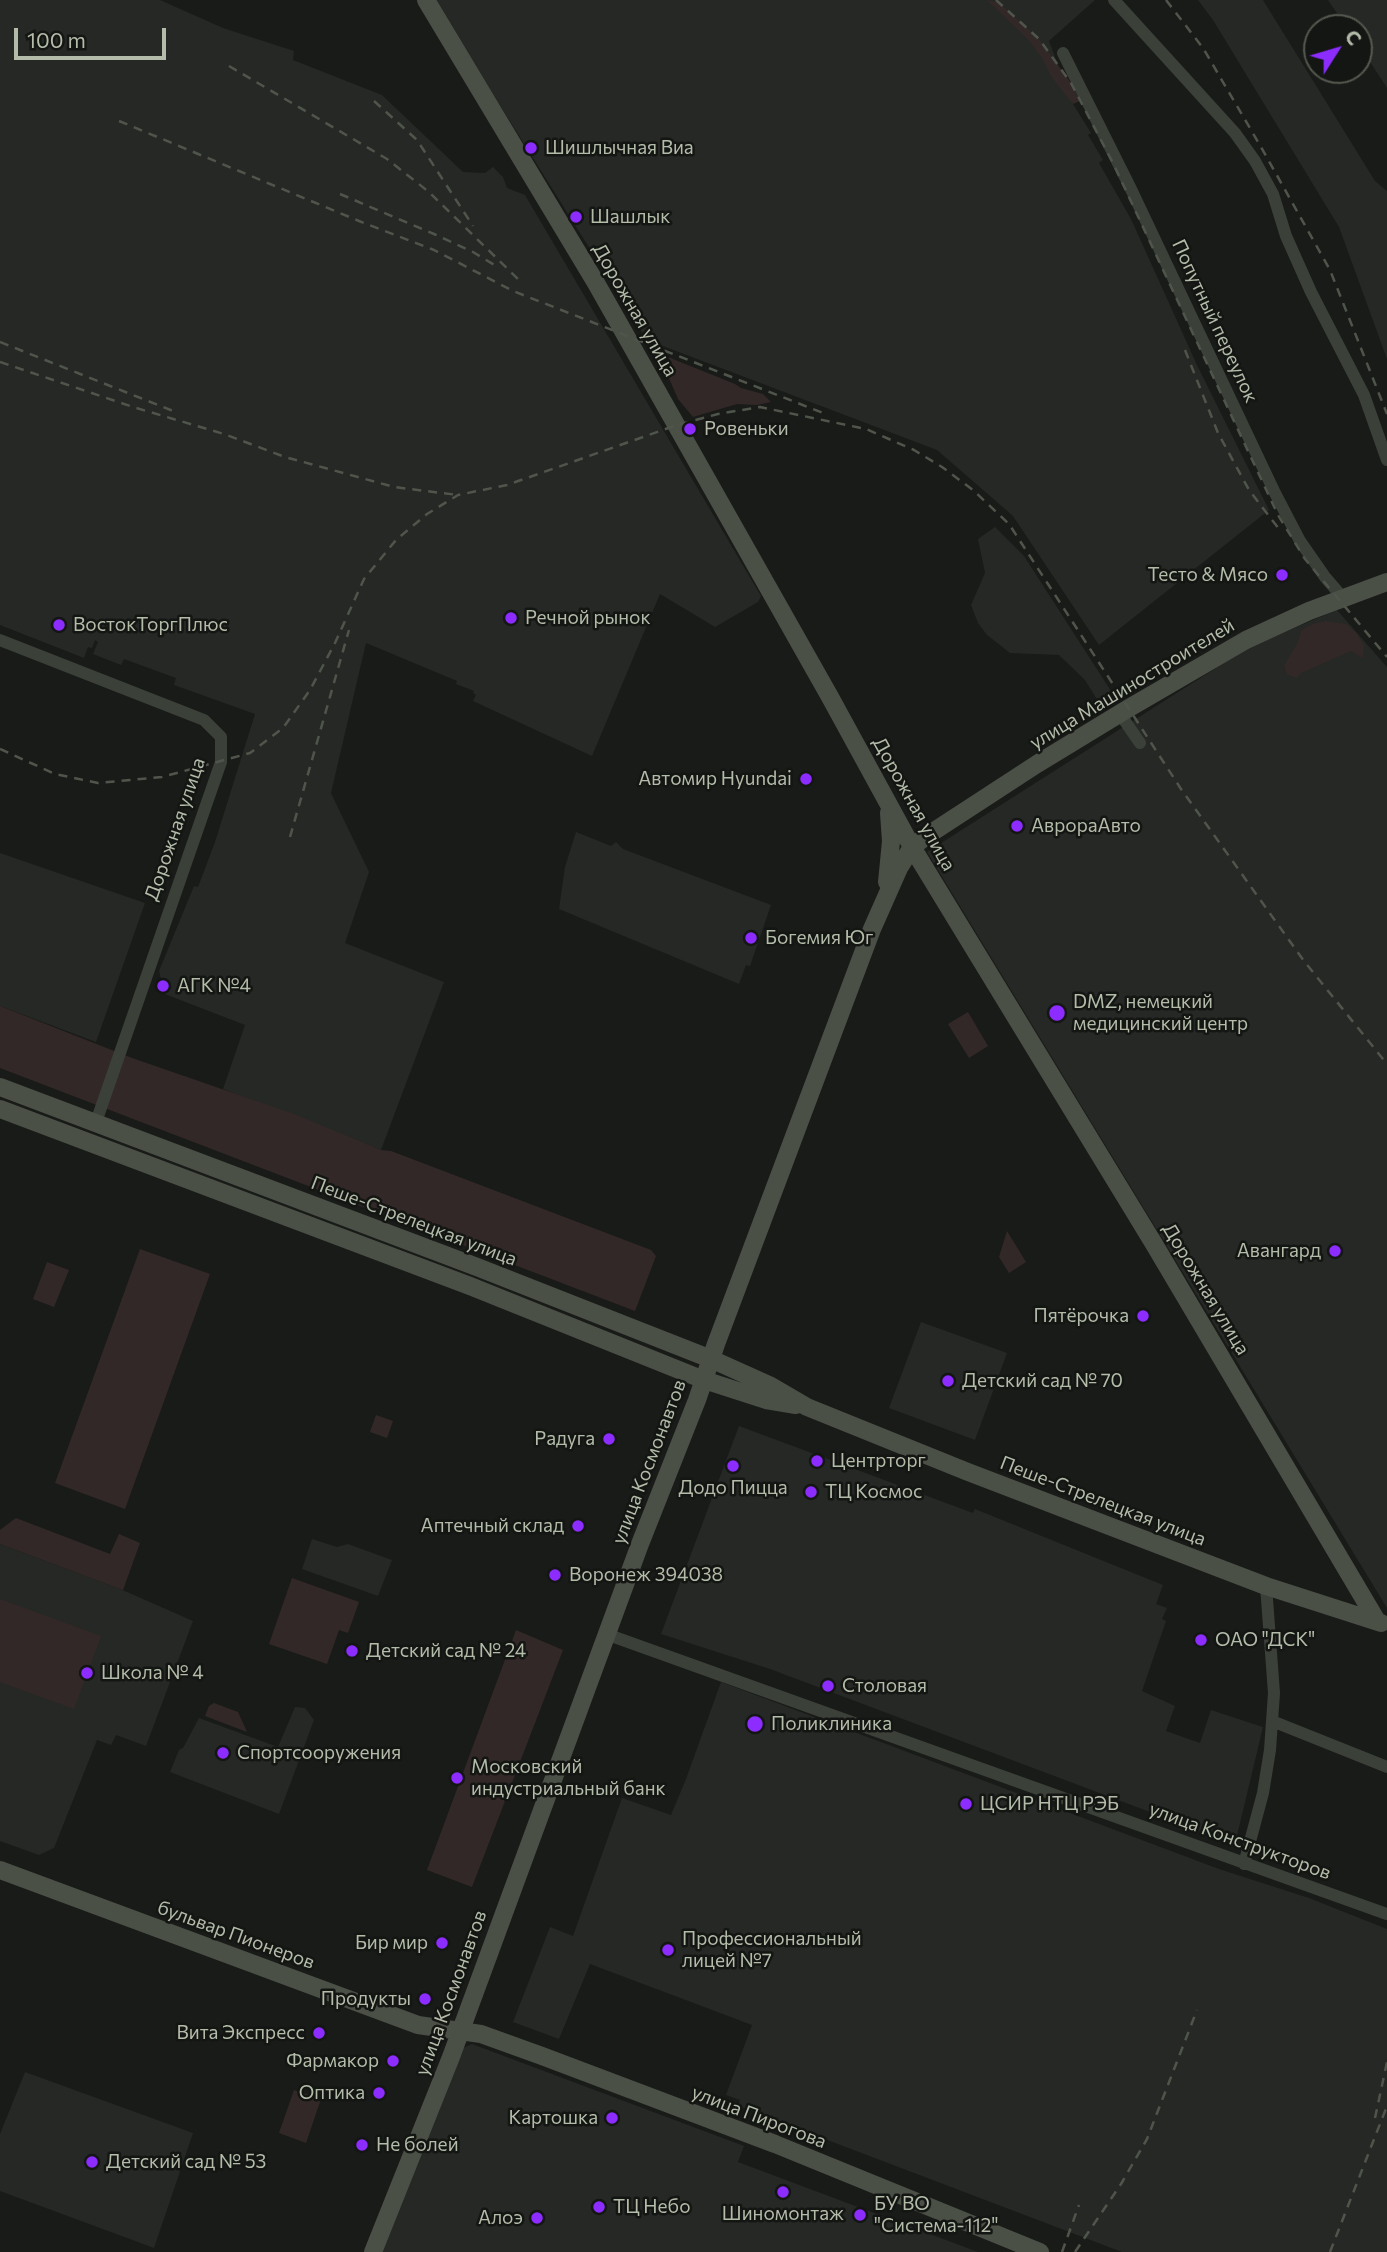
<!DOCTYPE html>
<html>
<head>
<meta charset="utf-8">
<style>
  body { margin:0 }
  #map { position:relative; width:1387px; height:2252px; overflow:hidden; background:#191b18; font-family:Commissioner,sans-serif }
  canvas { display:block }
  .north { position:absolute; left:1303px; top:14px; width:70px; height:70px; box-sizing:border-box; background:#141613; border:2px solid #54584f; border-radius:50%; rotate:53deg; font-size:19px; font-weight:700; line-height:28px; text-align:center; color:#b3bba9 }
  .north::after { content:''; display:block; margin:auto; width:24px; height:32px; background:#8c2cff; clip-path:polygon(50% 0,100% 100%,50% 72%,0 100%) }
  .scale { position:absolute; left:14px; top:28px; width:152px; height:32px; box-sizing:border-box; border:4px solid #b3bba9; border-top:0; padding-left:9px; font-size:21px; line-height:24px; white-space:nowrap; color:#b3bba9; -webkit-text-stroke:5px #141613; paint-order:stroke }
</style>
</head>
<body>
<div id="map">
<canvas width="1387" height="2252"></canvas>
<div class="north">С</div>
<div class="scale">100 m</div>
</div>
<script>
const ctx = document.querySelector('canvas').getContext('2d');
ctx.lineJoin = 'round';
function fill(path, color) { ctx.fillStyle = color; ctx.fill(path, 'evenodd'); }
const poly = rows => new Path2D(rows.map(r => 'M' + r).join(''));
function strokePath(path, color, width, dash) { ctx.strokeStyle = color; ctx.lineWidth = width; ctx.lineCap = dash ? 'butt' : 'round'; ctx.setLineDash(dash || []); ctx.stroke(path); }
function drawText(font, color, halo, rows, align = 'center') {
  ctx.font = font + ' Commissioner,sans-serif'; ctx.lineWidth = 5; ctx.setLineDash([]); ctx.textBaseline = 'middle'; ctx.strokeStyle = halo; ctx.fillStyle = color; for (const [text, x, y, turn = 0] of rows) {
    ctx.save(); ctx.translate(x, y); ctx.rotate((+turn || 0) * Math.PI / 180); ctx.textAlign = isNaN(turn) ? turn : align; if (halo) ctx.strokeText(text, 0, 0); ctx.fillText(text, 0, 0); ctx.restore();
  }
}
const built = poly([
  [0,0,160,0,223,28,294,51,293,60,382,95,463,172,485,173,493,167,503,177,507,188,525,195,761,596,758,602,715,627,660,594,592,756,473,701,476,695,473,693,474,691,456,684,457,681,366,643,331,793,369,872,345,943,444,982,381,1150,223,1089,245,1025,157,991,161,979,159,971,194,886,198,887,215,842,255,714,174,685,176,678,124,659,121,665,93,654,98,642,95,640,92,648,88,647,84,658,0,625],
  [434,0,1095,0,1049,41,1073,104,1091,133,1088,135,1103,160,1099,163,1131,219,1197,365,1269,510,1099,645,1013,516,937,450,647,340],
  [1198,0,1263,0,1375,181,1387,191,1387,359,1339,227,1213,20],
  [1328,0,1387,0,1387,88,1359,45,1359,28,1347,28],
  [995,527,1024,556,1111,691,1098,701,1085,680,1059,655,1010,653,987,635,978,623,971,605,985,573,978,539],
  [1337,610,1387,667,1387,1608,927,852,1249,647],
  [576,832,611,846,616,842,623,849,771,905,750,966,746,965,739,984,559,909,565,867],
  [0,853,145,903,96,1042,0,1006],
  [921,1322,1007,1353,975,1440,889,1408],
  [739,1426,973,1513,975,1509,1163,1585,1156,1604,1167,1608,1162,1619,1166,1621,1142,1691,1175,1706,1166,1731,1200,1743,1211,1710,1263,1727,1235,1844,770,1669,661,1634],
  [312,1539,337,1547,348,1544,392,1560,378,1596,302,1569],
  [0,1544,118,1588,193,1621,146,1746,116,1735,111,1745,97,1740,54,1848,39,1855,0,1841],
  [721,1682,1219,1869,1309,1898,1387,1929,1387,2252,1122,2252,738,2106,740,2100,726,2095,752,2025,590,1964,559,2039,513,2022,550,1927,573,1936,622,1798,671,1815,686,1779],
  [295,1707,305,1708,314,1720,279,1814,170,1772,179,1750,183,1748,199,1718,278,1747],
  [472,2044,744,2146,738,2162,978,2252,381,2252,458,2050],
  [25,2072,193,2133,154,2248,0,2191,0,2134]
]);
const green = poly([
  [987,0,999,3,1039,39,1071,83,1080,101,1073,104,1053,79,1042,58,1029,40],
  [668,357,735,384,741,388,763,394,771,402,757,405,737,404,693,417,678,399,662,362],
  [1326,621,1346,624,1356,633,1364,645,1363,658,1351,651,1301,673,1296,678,1287,674,1284,666,1297,644,1302,630,1313,624],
  [0,1006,132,1058,294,1114,381,1150,391,1151,651,1250,656,1256,635,1311,0,1068],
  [968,1012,988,1046,969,1058,948,1024],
  [1007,1231,1026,1262,1009,1273,999,1257],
  [140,1249,210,1274,125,1509,55,1483],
  [47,1262,69,1270,54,1307,33,1299],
  [376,1415,393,1421,387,1438,370,1432],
  [16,1518,110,1554,119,1534,140,1543,123,1590,0,1544,0,1530],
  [292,1578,359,1602,348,1633,339,1630,327,1664,269,1644],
  [0,1599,101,1636,74,1709,0,1682],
  [516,1630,563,1650,472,1887,427,1870],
  [214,1703,238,1712,247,1732,205,1716,209,1706],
  [294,2090,321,2099,306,2143,279,2133]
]);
const street = poly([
  [1114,0,1235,133,1255,161,1273,194,1286,236,1311,292,1364,395,1387,460],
  [1063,53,1130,187,1275,493,1300,541,1325,577,1344,599],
  [0,640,204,720,221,737,221,762,96,1122],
  [1120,714,1140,743],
  [606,1634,1387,1914],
  [1272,1721,1387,1767],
  [1244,1864,1263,1793,1270,1750,1274,1693,1266,1586]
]);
const secondary = poly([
  [426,0,596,283,830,697,912,847,1154,1244,1377,1621],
  [887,882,891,841,889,813],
  [0,1087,477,1267,711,1359,771,1386,807,1407,968,1472,1266,1586,1381,1623],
  [0,1109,470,1286,704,1380,766,1400,796,1405],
  [0,1870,418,2025,481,2034,542,2056,775,2144,1040,2252],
  [373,2252,451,2057,640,1544,697,1400,716,1344,872,929,899,868,912,847,925,837,1037,764,1129,708,1246,640,1309,611,1387,582]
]);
const rail = poly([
  [996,0,1039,39,1071,83,1113,163,1278,515,1305,559,1387,657],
  [1166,0,1203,48,1261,147,1330,270,1387,414],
  [229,66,387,159,429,192,520,281],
  [374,101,417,140,473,226],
  [119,121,359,221,434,250,513,291,823,413],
  [340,194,434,234,473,252,496,266],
  [0,342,173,411],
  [1185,350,1218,433,1249,490,1279,529],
  [0,362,133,407,224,434,285,457,394,487,458,495],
  [0,749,55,774,98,783,162,777,250,753,283,728,310,690,335,643,364,579,396,540,427,514,458,495,507,485,677,425,718,414,760,407,866,429,914,450,942,467,973,490,1009,524,1181,789,1304,961,1387,1064],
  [290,837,349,630],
  [1375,2118,1387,2062],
  [1062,2252,1079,2205],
  [1075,2252,1121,2184,1147,2139,1197,2010],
  [1330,2252,1387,2106]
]);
const markers = [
  [531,148,7,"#8c2cff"],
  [576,217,7,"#8c2cff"],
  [690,429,7,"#8c2cff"],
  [1282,575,7,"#8c2cff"],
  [511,618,7,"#8c2cff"],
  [59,625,7,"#8c2cff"],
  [806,779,7,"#8c2cff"],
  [1017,826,7,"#8c2cff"],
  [751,938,7,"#8c2cff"],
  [163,986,7,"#8c2cff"],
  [1057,1013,9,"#8c2cff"],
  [1335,1251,7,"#8c2cff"],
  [1143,1316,7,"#8c2cff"],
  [948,1381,7,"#8c2cff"],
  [609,1439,7,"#8c2cff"],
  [817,1461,7,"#8c2cff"],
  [733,1466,7,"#8c2cff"],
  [811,1492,7,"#8c2cff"],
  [578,1526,7,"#8c2cff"],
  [555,1575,7,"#8c2cff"],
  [1201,1640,7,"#8c2cff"],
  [352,1651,7,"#8c2cff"],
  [87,1673,7,"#8c2cff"],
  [828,1686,7,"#8c2cff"],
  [755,1724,9,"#8c2cff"],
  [223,1753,7,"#8c2cff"],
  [457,1778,7,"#8c2cff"],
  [966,1804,7,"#8c2cff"],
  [442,1943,7,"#8c2cff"],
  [668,1950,7,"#8c2cff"],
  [425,1999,7,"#8c2cff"],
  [319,2033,7,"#8c2cff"],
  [393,2061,7,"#8c2cff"],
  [379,2093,7,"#8c2cff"],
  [612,2118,7,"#8c2cff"],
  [362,2145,7,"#8c2cff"],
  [92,2162,7,"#8c2cff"],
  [783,2192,7,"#8c2cff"],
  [599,2207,7,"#8c2cff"],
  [860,2215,7,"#8c2cff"],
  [537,2218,7,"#8c2cff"]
];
const poiNames = [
  ["Шишлычная Виа",545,148],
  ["Шашлык",590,217],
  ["Ровеньки",704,429],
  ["Тесто & Мясо",1268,575,"right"],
  ["Речной рынок",525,618],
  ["ВостокТоргПлюс",73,625],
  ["Автомир Hyundai",792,779,"right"],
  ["АврораАвто",1031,826],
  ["Богемия Юг",765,938],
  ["АГК №4",177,986],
  ["DMZ, немецкий",1073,1002],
  ["медицинский центр",1073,1024],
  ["Авангард",1321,1251,"right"],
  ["Пятёрочка",1129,1316,"right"],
  ["Детский сад № 70",962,1381],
  ["Радуга",595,1439,"right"],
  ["Центрторг",831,1461],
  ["Додо Пицца",733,1488,"center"],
  ["ТЦ Космос",825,1492],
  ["Аптечный склад",564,1526,"right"],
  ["Воронеж 394038",569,1575],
  ["ОАО \"ДСК\"",1215,1640],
  ["Детский сад № 24",366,1651],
  ["Школа № 4",101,1673],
  ["Столовая",842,1686],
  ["Поликлиника",771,1724],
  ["Спортсооружения",237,1753],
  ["Московский",471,1767],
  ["индустриальный банк",471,1789],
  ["ЦСИР НТЦ РЭБ",980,1804],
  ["Профессиональный",682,1939],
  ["лицей №7",682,1961],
  ["Бир мир",428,1943,"right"],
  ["Продукты",411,1999,"right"],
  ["Вита Экспресс",305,2033,"right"],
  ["Фармакор",379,2061,"right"],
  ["Оптика",365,2093,"right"],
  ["Картошка",598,2118,"right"],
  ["Не болей",376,2145],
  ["Детский сад № 53",106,2162],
  ["БУ ВО",874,2204],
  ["\"Система-112\"",874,2226],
  ["ТЦ Небо",613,2207],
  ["Шиномонтаж",783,2214,"center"],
  ["Алоэ",523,2218,"right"]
];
const streetNames = [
  ["Дорожная улица",635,310,60],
  ["Попутный переулок",1215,321,65],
  ["улица Машиностроителей",1132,684,-31],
  ["Дорожная улица",914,804,61],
  ["Дорожная улица",175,829,-71],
  ["Пеше-Стрелецкая улица",414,1221,21],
  ["Дорожная улица",1206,1289,59],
  ["улица Космонавтов",649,1462,-69],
  ["Пеше-Стрелецкая улица",1103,1501,21],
  ["улица Конструкторов",1240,1841,20],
  ["бульвар Пионеров",236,1935,20],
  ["улица Космонавтов",451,1993,-70],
  ["улица Пирогова",759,2117,21]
];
fill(built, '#252824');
fill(green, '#332828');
strokePath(street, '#3b4039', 12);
strokePath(secondary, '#4b5047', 18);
strokePath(rail, '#50554c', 2.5, [9, 7]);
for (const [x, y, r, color] of markers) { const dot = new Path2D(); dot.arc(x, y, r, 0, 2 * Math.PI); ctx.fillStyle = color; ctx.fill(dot); strokePath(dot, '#141613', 2.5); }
drawText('19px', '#b3bba9', '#141613', poiNames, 'left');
drawText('19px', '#b3bba9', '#141613', streetNames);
</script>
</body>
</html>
